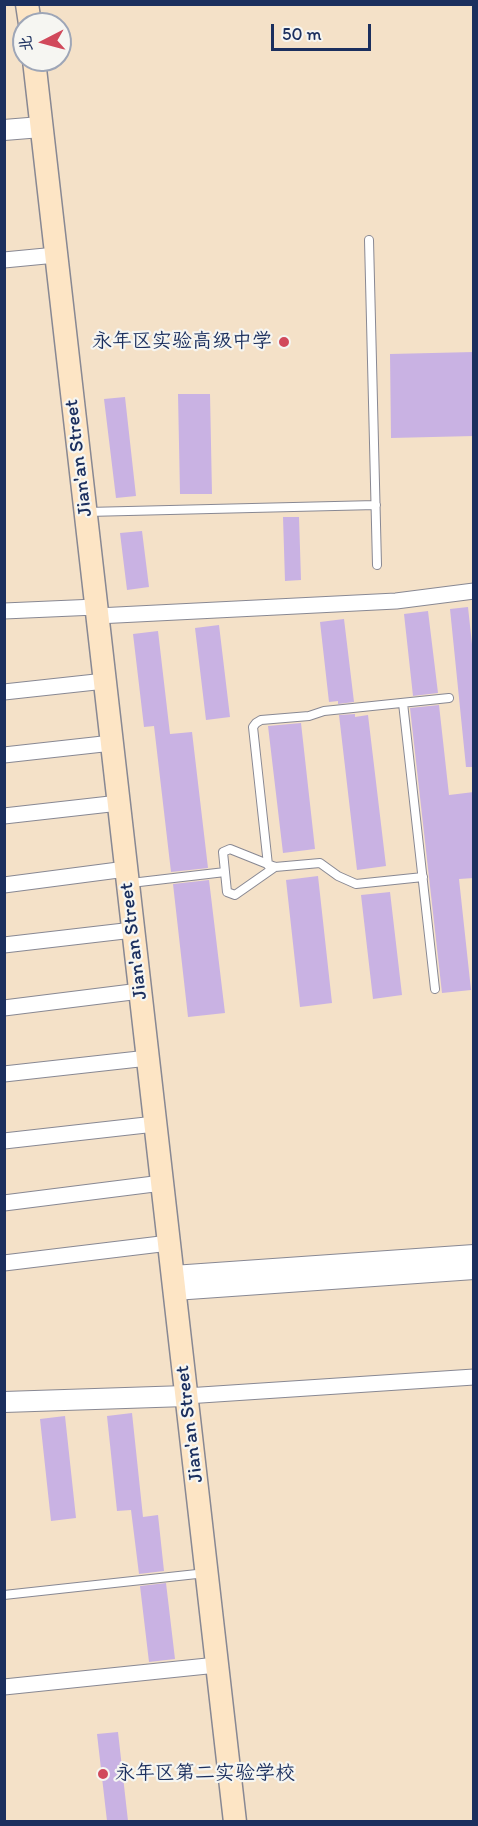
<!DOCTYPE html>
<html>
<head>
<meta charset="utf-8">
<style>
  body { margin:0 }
  #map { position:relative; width:478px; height:1826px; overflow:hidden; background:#f4e1c8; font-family:Itim,"LXGW WenKai TC",sans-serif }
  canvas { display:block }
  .frame { position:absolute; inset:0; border:6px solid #1b2f5e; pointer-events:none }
  .north { position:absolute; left:12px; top:12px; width:60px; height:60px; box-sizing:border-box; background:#f6f6f2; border:2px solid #9ea6b7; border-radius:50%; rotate:264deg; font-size:16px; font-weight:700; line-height:24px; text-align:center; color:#1b2f5e }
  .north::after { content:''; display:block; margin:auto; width:21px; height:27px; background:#d1495b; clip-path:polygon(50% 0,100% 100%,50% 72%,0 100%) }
  .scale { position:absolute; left:271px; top:24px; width:100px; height:27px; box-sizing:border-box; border:3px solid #1b2f5e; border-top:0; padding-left:8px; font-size:18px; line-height:21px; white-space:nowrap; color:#1b2f5e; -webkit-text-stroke:4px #f6f6f2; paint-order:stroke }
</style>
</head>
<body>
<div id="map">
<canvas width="478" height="1826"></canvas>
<div class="frame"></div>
<div class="north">北</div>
<div class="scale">50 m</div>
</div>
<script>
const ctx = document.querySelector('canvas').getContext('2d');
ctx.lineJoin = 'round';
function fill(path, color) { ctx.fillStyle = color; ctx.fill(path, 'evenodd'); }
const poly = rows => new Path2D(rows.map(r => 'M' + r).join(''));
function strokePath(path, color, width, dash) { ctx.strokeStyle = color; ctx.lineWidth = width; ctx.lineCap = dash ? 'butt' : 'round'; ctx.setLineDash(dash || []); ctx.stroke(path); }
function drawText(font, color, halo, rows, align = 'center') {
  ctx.font = font + ' Itim,"LXGW WenKai TC",sans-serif'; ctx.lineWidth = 4.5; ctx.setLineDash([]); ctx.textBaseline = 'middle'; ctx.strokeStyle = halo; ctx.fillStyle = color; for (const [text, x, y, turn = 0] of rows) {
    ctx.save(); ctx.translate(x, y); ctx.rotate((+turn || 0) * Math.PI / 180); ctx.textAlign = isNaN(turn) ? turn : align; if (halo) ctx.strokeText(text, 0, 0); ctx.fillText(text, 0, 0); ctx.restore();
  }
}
const building = poly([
  [474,352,474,436,391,438,390,354],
  [178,394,210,394,212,494,180,494],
  [125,397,136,496,116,498,104,399],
  [283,517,299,517,301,580,285,581],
  [142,531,149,587,127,590,120,533],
  [468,607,474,663,474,767,466,767,450,609],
  [428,611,438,693,413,696,404,614],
  [344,619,354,702,338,704,338,701,329,702,320,622],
  [219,625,230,717,206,720,195,628],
  [158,631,170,734,192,732,208,868,171,872,154,726,144,727,133,634],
  [439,705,449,795,474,792,474,878,459,879,471,990,442,993,410,708],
  [355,714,355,717,368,715,386,866,357,870,339,715],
  [301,723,315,849,283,853,268,726],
  [318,876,332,1003,300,1007,286,880],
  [209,880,225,1013,188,1017,173,884],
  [390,892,402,995,373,999,361,895],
  [132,1413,143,1517,158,1515,164,1571,139,1574,131,1510,117,1511,107,1416],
  [65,1416,76,1518,51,1521,40,1419],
  [166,1583,175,1659,149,1662,140,1586],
  [118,1732,128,1821,107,1821,97,1734]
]);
const service = poly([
  [369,240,377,565],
  [87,512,376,505],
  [403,703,435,989],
  [268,865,253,727,256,723,261,720,309,716,324,711,449,698],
  [275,867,235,895,227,892,223,852,230,849,275,867,320,863,338,876,356,884,423,877],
  [131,883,225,872],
  [4,1595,206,1573]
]);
const minor = poly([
  [4,260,56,255],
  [4,611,96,607],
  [97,616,396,601,474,591],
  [4,692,105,681],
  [4,755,112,743],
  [4,816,119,803],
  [4,885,126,869],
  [4,945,133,930],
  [4,1008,140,991],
  [4,1074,148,1058],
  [4,1141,155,1124],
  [4,1203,162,1183],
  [4,1263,169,1243],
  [186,1396,474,1377],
  [4,1687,217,1665]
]);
const tertiary = poly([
  [4,130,41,127],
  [173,1276,474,1255],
  [174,1290,474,1269],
  [4,1402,186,1396]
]);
const secondary = poly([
  [27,4,30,24],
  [34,60,235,1822]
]);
const markers = [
  [284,342,6,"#d1495b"],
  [103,1774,6,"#d1495b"]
];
const poiNames = [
  ["永年区实验高级中学",272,342],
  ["永年区第二实验学校",115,1774,"left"]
];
const streetNames = [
  ["Jian'an Street",79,458,-97],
  ["Jian'an Street",134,941,-97],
  ["Jian'an Street",190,1424,-97]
];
fill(building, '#c9b2e3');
strokePath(service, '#888893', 10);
strokePath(minor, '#888893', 17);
strokePath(tertiary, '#888893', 22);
strokePath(secondary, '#888893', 25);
strokePath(service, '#fff', 8);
strokePath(minor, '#fff', 15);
strokePath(tertiary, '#fff', 20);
strokePath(secondary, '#fde5c5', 22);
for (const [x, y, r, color] of markers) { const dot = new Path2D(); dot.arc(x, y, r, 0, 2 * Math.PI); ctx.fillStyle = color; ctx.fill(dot); strokePath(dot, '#f6f6f2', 2); }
drawText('20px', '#1b2f5e', '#f6f6f2', poiNames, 'right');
drawText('20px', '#1b2f5e', '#f6f6f2', streetNames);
</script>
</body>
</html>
